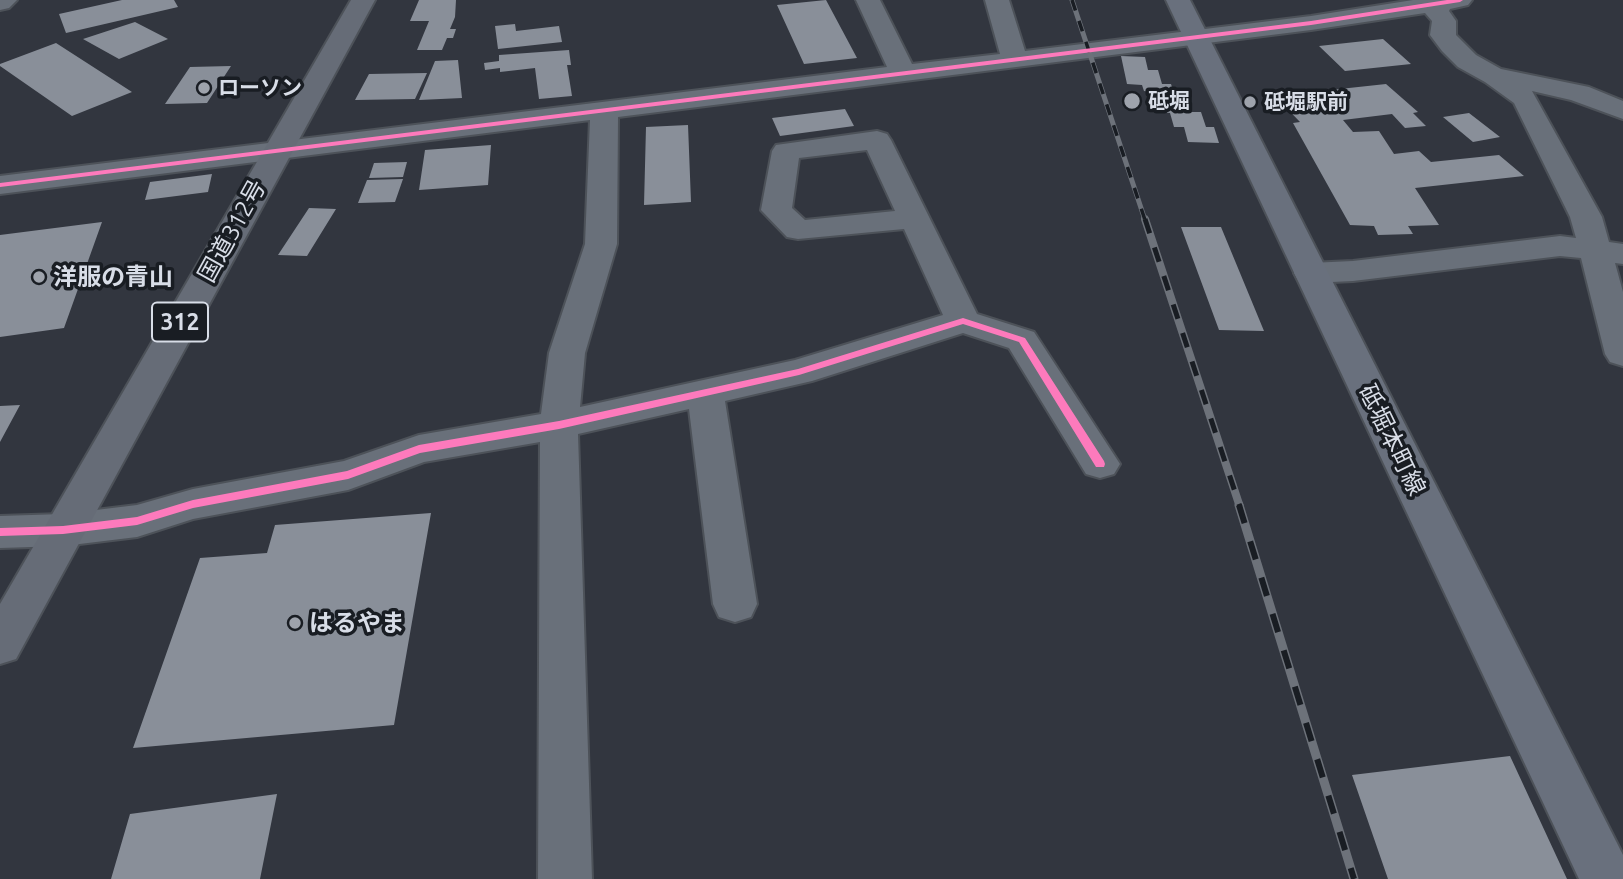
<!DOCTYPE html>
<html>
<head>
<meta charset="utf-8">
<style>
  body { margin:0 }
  canvas { display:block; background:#32363f }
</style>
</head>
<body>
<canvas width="1623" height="879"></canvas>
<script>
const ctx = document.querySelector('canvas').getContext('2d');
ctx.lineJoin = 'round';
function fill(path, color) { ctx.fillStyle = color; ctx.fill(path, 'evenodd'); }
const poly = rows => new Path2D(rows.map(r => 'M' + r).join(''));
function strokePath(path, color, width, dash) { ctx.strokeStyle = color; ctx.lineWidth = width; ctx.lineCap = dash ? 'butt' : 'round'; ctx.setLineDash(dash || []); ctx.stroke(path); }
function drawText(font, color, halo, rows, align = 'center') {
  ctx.font = font + ' Ubuntu,"Noto Sans JP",sans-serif'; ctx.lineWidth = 7; ctx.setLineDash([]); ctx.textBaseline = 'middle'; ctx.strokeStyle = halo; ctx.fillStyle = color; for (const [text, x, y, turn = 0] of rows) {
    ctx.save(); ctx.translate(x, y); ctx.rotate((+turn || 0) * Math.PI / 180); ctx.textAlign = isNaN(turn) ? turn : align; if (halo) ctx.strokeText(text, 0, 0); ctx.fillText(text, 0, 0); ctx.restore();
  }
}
const building = poly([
  [122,0,174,0,178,7,66,33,59,14],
  [419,0,456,0,455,17,450,29,456,29,453,38,447,38,442,50,417,50,429,21,410,21],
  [826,0,857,58,804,64,777,5],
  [135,22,168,39,119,59,83,39],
  [515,24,516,31,559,26,562,42,498,49,495,26],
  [1383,39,1411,64,1345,71,1319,46],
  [56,43,132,92,72,116,0,66,0,64],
  [569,50,571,65,567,65,572,96,539,99,535,68,500,72,500,68,485,70,484,63,499,61,499,55],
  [1121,56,1145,57,1148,70,1158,70,1162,84,1171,84,1175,97,1185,98,1189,112,1201,112,1206,127,1214,127,1219,143,1188,142,1184,127,1174,127,1170,113,1157,112,1151,92,1144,91,1142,85,1127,84],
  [458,60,462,98,419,100,435,61],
  [231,66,207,103,165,104,190,67],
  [427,73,415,99,355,100,369,74],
  [1386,84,1418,112,1413,113,1426,126,1405,128,1392,114,1343,120,1353,132,1379,131,1394,154,1419,151,1431,162,1499,155,1524,176,1415,188,1439,225,1408,226,1413,234,1378,235,1374,226,1350,225,1293,123,1300,122,1275,96],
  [845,109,854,126,780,136,772,118],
  [1469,113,1500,137,1473,142,1443,117],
  [688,125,691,202,644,205,646,127],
  [491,145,488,185,419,190,425,150],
  [407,162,403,177,369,178,374,163],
  [212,174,208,192,145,200,150,182],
  [403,179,395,202,358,203,367,180],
  [309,208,336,209,307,256,278,255],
  [102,222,64,328,0,337,0,235],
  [1181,227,1221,227,1264,331,1219,330],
  [20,405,0,442,0,406],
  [431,513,394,725,133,748,200,558,267,553,275,525],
  [1510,756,1567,879,1388,879,1352,775],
  [277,794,260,879,111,879,130,814]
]);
const minor = poly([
  [0,0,17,0,9,8,0,10,0,0],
  [856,0,880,0,912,64,1000,54,985,0,1009,0,1025,51,1311,16,1413,0,1472,0,1468,5,1450,9,1449,11,1456,21,1456,35,1476,55,1501,69,1589,87,1623,101,1623,119,1571,100,1532,91,1602,217,1609,242,1623,244,1623,264,1615,263,1623,292,1623,366,1610,362,1605,354,1581,258,1560,256,1353,281,1310,283,1298,280,1294,273,1298,266,1310,263,1353,261,1560,236,1576,238,1570,217,1514,103,1485,82,1458,67,1442,51,1430,35,1432,21,1425,13,1311,30,618,117,617,244,585,353,580,407,795,360,943,315,904,229,798,239,787,237,761,210,772,151,776,145,877,131,887,134,891,140,977,314,1034,332,1120,464,1114,474,1100,478,1086,474,1009,348,963,333,812,381,725,401,757,604,751,617,735,622,719,617,713,604,689,409,578,434,592,879,538,879,540,442,424,462,348,490,193,519,137,537,63,546,0,548,0,516,63,514,137,505,193,489,344,461,419,435,541,414,549,353,585,244,590,120,0,194,0,176,887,67,856,0],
  [867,150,895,211,805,220,792,208,799,158,867,150]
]);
const major = poly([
  [1166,0,1190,0,1623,855,1623,879,1579,879,1166,0]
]);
const highway = poly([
  [351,0,375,0,16,659,0,664,0,604,351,0]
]);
const railFar2 = poly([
  [1072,0,1145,220]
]);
const railFar1 = poly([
  [1145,219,1240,507]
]);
const rail = poly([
  [1239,505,1354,879]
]);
const cycleway = poly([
  [1447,0,1463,0,1460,2,1311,25,0,187,0,183,1311,21,1447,0],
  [963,318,1025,338,1104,461,1105,464,1104,467,1096,467,1019,342,963,324,799,375,559,429,420,453,348,479,193,508,137,525,63,534,0,536,0,528,63,526,137,517,193,500,347,471,419,445,559,421,798,369,963,318]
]);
const markers = [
  [204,88,7,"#9ea3ac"],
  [1132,101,9,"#9ea3ac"],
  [1250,102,7,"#9ea3ac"],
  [39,277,7,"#9ea3ac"],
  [295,623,7,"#9ea3ac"]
];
const farPoinames = [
  ["ローソン",218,88],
  ["砥堀",1148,101],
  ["砥堀駅前",1264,102]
];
const shields = [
  [180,322,56]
];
const shieldNames = [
  ["312",180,322]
];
const streetNames = [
  ["国道312号",232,231,-61],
  ["砥堀本町線",1392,440,64]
];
const poiNames = [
  ["洋服の青山",53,277],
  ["はるやま",309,623]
];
fill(building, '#898f99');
strokePath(minor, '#4d5259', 4);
strokePath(major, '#4d5259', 4);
strokePath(highway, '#4d5259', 4);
fill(minor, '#69707a');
fill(major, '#69707d');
fill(highway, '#666c77');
strokePath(railFar2, '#6d727a', 5);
strokePath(railFar1, '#6d727a', 8);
strokePath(rail, '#6d727a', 9);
strokePath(railFar2, '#191d23', 3.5, [11]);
strokePath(railFar1, '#191d23', 5, [15]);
strokePath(rail, '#191d23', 6, [19]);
fill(cycleway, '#fd7abc');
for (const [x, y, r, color] of markers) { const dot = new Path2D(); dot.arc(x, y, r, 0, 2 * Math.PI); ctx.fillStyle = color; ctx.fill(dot); strokePath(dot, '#191d23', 2.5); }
drawText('bold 21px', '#d8dde7', '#191d23', farPoinames, 'left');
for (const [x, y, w] of shields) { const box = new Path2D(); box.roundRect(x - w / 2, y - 19.5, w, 39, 5); ctx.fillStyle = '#191d23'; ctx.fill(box); strokePath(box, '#d8dde7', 2); }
drawText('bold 23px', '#d8dde7', null, shieldNames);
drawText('24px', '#d8dde7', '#191d23', streetNames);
drawText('bold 24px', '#d8dde7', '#191d23', poiNames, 'left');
</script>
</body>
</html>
